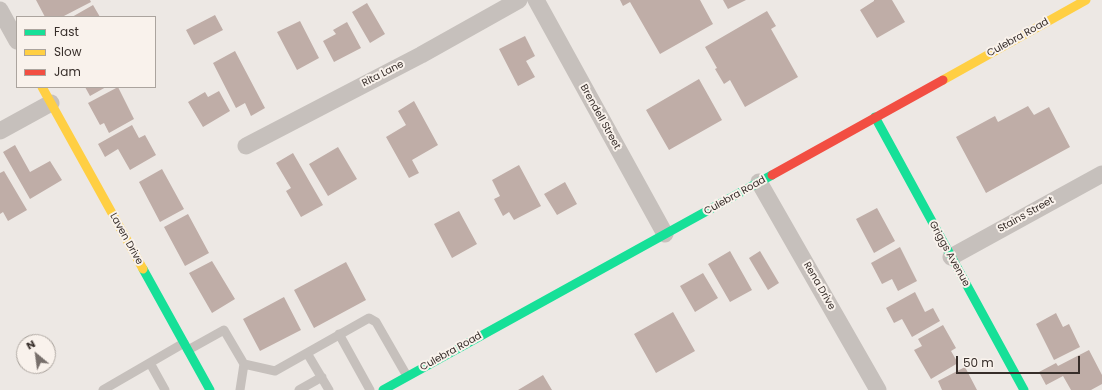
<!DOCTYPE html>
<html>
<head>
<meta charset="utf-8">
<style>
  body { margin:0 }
  #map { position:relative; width:1102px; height:390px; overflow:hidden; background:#ede8e4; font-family:Poppins,sans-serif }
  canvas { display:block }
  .legend { position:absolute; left:16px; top:16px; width:140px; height:72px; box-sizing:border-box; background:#f9f2ec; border:1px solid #aba49e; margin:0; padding:5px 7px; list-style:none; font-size:12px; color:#372e2a }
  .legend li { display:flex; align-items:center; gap:8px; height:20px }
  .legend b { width:20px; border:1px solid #aba49e }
  .north { position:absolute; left:16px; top:334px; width:40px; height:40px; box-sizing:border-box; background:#f9f2ec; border:1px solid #aba49e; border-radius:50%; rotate:331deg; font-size:11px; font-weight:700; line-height:16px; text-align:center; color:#372e2a }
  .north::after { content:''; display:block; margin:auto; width:14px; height:18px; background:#776f6b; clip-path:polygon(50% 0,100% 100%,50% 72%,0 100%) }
  .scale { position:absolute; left:956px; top:356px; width:124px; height:18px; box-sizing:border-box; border:2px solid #372e2a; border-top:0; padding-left:5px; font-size:12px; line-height:14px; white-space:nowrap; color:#372e2a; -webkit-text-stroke:3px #f9f2ec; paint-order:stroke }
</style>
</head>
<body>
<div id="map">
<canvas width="1102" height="390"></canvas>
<ul class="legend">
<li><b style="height:5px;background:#16e098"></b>Fast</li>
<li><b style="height:5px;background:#ffcf43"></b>Slow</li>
<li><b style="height:5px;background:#f24e42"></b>Jam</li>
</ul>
<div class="north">N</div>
<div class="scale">50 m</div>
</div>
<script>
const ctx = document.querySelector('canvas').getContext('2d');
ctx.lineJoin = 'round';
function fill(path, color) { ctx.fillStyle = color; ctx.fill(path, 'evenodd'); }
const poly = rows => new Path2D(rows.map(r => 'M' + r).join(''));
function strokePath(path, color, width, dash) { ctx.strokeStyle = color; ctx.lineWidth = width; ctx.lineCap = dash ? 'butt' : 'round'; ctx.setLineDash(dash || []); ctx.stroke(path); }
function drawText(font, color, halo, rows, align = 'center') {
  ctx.font = font + ' Poppins,sans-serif'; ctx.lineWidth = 4; ctx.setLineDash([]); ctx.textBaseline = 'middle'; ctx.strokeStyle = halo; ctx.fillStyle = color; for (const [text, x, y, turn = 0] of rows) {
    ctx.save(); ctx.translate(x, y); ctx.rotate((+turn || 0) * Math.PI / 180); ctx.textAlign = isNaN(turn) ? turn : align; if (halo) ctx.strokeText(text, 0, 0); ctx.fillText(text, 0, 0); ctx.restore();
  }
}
const building = poly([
  [36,0,90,0,91,2,62,17,45,17],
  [620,0,700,0,713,24,660,54,630,2,623,6],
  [723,0,746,0,728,9],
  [874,0,892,0,905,22,877,38,860,10,874,1],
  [367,3,385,34,370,43,352,12],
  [93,5,100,17,72,17],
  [767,11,776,26,771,29,798,77,745,107,730,80,724,84,715,69,717,68,705,47],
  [215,15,223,30,194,45,186,30],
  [300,21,319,58,297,70,277,32],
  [347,22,361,48,334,62,323,41,336,34,333,30],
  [525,36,535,56,526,61,535,77,518,86,499,49],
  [235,51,265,108,251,116,245,103,236,108,213,63],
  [699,79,722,120,669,150,646,110],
  [85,87,106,87,90,96],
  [118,87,134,119,109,133,104,123,100,125,88,103],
  [219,91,230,111,203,127,188,102,205,92,208,97],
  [414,101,438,145,412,160,419,173,409,178,386,137,406,125,398,111],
  [1028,106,1034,115,1049,107,1070,147,986,193,956,137,995,116,998,122],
  [132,125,139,138,145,135,156,155,130,170,118,149,105,157,98,144],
  [15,145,30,172,50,161,62,180,30,199,3,152],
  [338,147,357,179,328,196,309,164],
  [293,153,323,205,301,217,286,191,291,188,276,163],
  [519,165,541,206,514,220,509,212,503,216,494,199,500,196,492,180],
  [162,169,184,209,160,222,139,182],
  [4,171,27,210,8,221,3,212,0,214,0,173],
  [565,182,577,204,557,215,544,194],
  [877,208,895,241,874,253,856,219],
  [459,211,477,244,452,258,434,224],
  [188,214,209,253,185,266,164,227],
  [900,247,917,281,898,291,892,279,882,284,871,263],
  [730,251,752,290,730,302,708,264],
  [760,251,779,283,768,290,749,258],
  [212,261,235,299,212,313,189,273],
  [346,262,366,300,314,328,294,290],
  [703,273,718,298,695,312,680,286],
  [915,292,925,312,933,308,940,321,912,337,902,319,894,323,886,308],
  [284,297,301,330,260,351,243,319],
  [673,312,695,351,656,373,634,334],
  [1056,313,1063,327,1069,324,1080,347,1054,360,1036,324],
  [943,325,956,348,951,351,958,363,931,379,914,350,922,346,918,339],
  [1089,350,1102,375,1102,384,1091,390,1071,390,1063,376,1046,385,1039,372,1056,363,1058,366],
  [965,367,977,390,942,390,938,381],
  [543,375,552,390,518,390]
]);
const lane = poly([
  [339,334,370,390],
  [188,350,224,330,244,364,275,371,369,318,376,322,407,376],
  [307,353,329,390],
  [150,363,165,390],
  [103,390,184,343],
  [240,390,244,364],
  [299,390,322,377]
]);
const street = poly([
  [536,0,665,234],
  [0,10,17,41],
  [0,131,51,103],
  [246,146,421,55,519,0],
  [759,182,878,390],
  [951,257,1102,174]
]);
const fast = poly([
  [875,117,1024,390],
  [143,269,210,390],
  [383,390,772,175]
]);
const slow = poly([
  [943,80,1086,0],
  [42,87,143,269]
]);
const jam = poly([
  [772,175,943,80]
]);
const streetNames = [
  ["Culebra Road",1018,38,-29],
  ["Rita Lane",383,74,-27],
  ["Brendell Street",600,117,61],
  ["Culebra Road",735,196,-29],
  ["Stains Street",1026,215,-29],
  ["Laven Drive",126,239,61],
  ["Griggs Avenue",949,254,61],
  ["Rena Drive",819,286,60],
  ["Culebra Road",451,352,-29]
];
fill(building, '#bfada7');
strokePath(lane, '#c6c0bc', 9);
strokePath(street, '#c6c0bc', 17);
strokePath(fast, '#16e098', 9);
strokePath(slow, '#ffcf43', 9);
strokePath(jam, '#f24e42', 9);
drawText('10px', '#372e2a', '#f9f2ec', streetNames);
</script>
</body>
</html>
